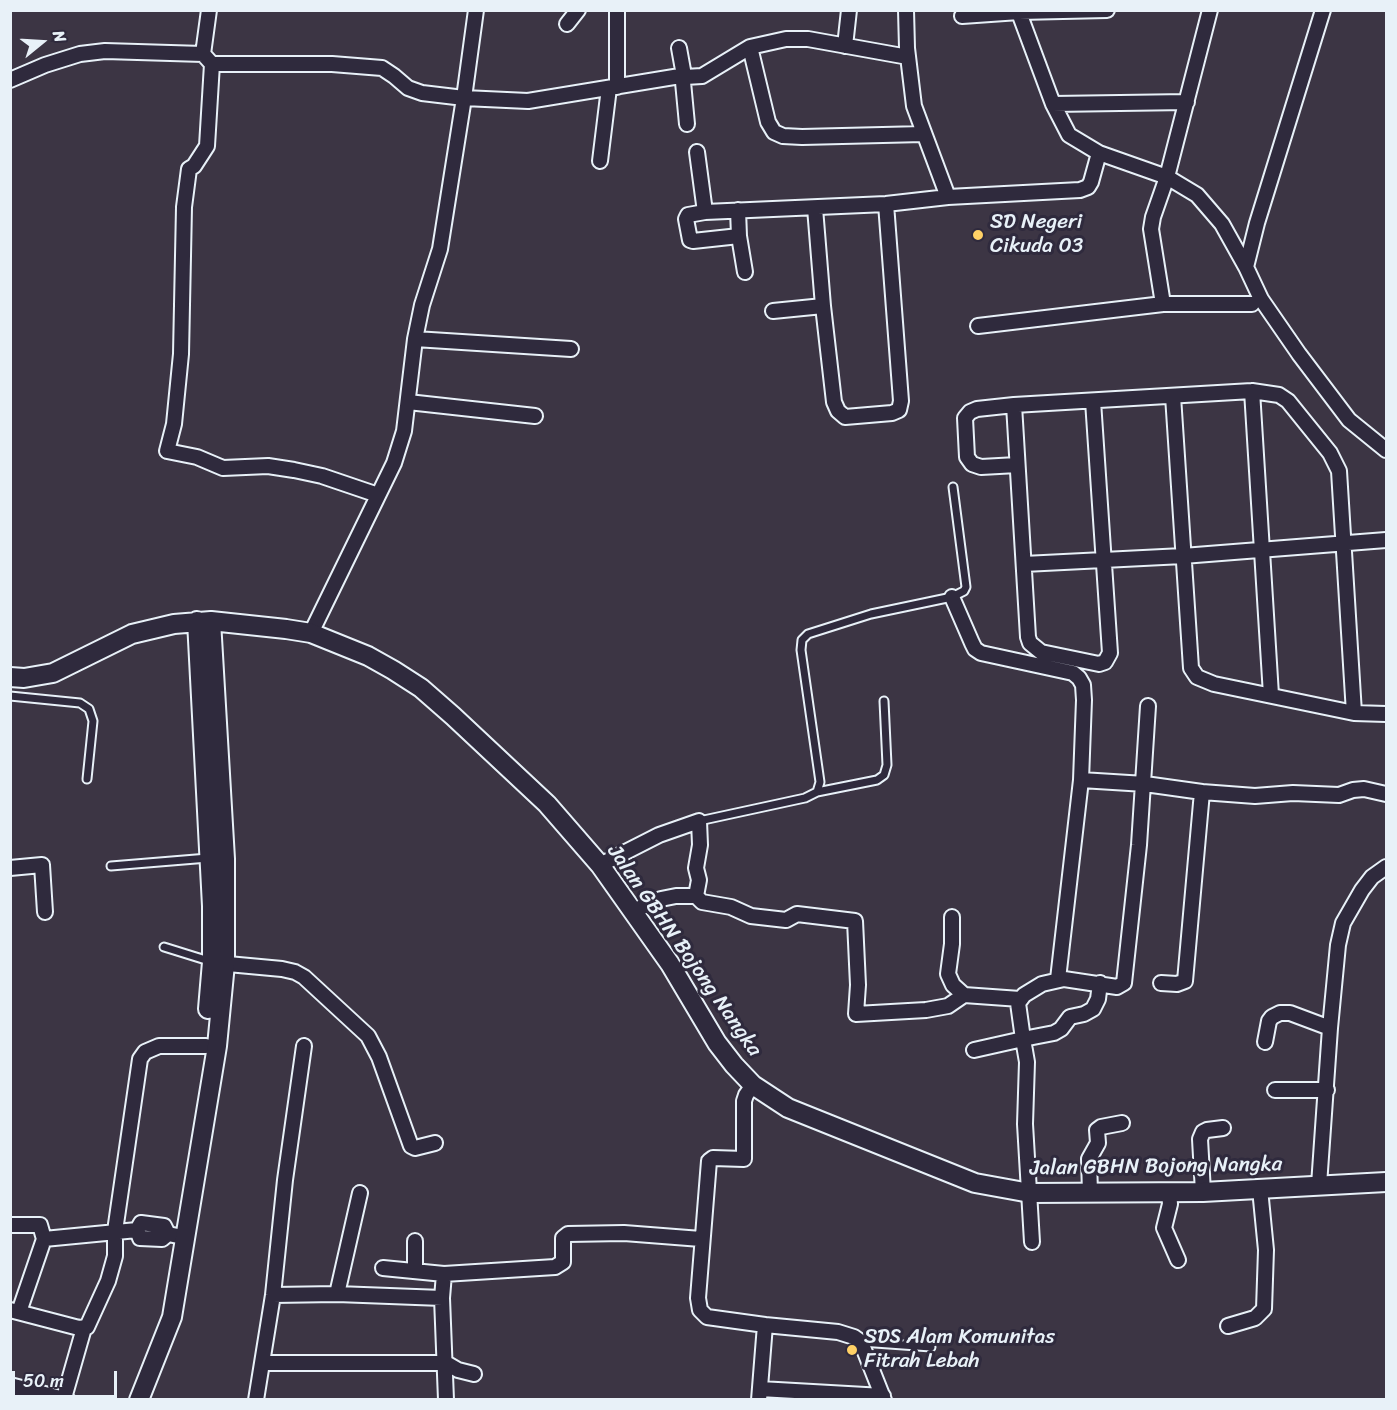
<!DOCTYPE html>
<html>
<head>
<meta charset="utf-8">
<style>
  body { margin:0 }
  #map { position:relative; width:1397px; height:1410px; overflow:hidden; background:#3c3544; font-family:Sriracha,sans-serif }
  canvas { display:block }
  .frame { position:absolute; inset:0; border:12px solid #e8f1f8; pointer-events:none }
  .north { position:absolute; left:12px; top:12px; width:60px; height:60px; -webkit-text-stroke:4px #2f2a3d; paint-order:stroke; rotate:72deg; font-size:16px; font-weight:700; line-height:24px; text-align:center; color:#e8f1f8 }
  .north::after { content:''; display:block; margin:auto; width:21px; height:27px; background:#e8f1f8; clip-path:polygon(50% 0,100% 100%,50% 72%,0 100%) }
  .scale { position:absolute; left:12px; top:1371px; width:105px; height:27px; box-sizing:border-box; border:3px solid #e8f1f8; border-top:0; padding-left:8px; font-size:18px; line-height:21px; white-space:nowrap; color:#e8f1f8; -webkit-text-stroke:4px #2f2a3d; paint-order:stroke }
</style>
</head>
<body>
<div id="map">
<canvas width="1397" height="1410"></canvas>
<div class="frame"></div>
<div class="north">N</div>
<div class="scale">50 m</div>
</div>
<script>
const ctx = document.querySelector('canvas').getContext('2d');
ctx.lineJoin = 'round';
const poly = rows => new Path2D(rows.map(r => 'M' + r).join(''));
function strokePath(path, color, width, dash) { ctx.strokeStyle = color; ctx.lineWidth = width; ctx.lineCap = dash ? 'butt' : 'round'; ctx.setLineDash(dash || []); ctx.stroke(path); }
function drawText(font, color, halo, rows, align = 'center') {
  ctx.font = font + ' Sriracha,sans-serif'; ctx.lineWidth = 6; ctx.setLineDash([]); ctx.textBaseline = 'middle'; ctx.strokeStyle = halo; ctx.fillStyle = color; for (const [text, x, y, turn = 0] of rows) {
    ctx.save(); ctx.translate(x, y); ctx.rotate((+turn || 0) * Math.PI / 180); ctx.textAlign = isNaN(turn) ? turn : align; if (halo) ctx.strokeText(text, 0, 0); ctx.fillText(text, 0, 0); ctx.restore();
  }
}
const service = poly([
  [10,696,80,703,89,709,93,721,87,779],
  [817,792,877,780,884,775,887,765,884,701],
  [699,821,805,798,817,792,820,782,801,650,802,640,808,634,871,614,952,597,964,591,966,587,953,487],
  [111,866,208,858],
  [164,947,209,961],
  [861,1342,931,1347]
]);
const minor = poly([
  [906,10,907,48,914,106,948,197],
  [1018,10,1053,104,1069,135,1099,153,1167,177,1197,195,1222,224,1246,267,1261,299,1299,354,1349,420,1386,450],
  [962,16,1019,12,1107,10],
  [567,24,578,10],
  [845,46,849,10],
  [750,47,768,122,774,132,783,136,802,137,923,134],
  [203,54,209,10],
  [212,64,207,146,194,166,189,169,184,207,181,354,174,424,167,451,197,457,223,468,268,466,294,470,322,476,378,495],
  [683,74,685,77,702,76,750,47,786,39,808,39,908,57],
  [685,77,683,82,687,124],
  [10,80,45,65,80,54,105,51,203,54,212,64,332,64,382,68,394,76,408,88,422,93,464,98,528,101,680,76,683,74,683,70,679,48],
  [617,87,617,10],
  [1053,104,1187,102],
  [697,152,705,212,886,204,948,197,1080,190,1088,187,1091,182,1099,153],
  [600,161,609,88],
  [815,208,823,306,834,402,838,411,845,417,892,413,899,410,901,401,886,204],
  [738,210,739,236,745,272],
  [705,212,688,215,686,219,690,240,693,241,739,236],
  [1246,267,1257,223,1323,10],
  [1163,304,1151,229,1153,217,1167,177,1210,10],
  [773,311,823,306],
  [978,326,1163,304,1252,304],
  [415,339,571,349],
  [1252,391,1271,695],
  [1173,396,1191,668,1197,677,1214,684,1354,713,1386,714],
  [408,402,535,416],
  [1014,405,1028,637,1030,643,1041,652,1099,664,1105,662,1110,653,1093,401],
  [1017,465,981,467,972,464,967,457,965,418,970,412,977,409,1014,405,1252,391,1279,395,1288,401,1330,453,1339,471,1354,713],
  [1024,564,1183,556,1386,540],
  [952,597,972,643,975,649,981,653,1073,673,1079,678,1083,685,1084,700,1081,780,1058,979],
  [311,633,394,463,404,431,415,339,422,305,440,249,464,98,476,10],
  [1081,780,1145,784,1202,792,1185,981,1177,984,1161,983],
  [1202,792,1255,796,1293,793,1339,795,1353,790,1364,789,1386,794],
  [600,865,659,835,699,821,700,845,696,868,699,880,696,896,702,902,731,907,751,916,786,920,797,914,855,921,858,985,856,1014,926,1010,948,1006,964,995,1020,999],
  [10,868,42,865,45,912],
  [633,911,661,899,676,896,696,896],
  [952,917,952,944,948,974,953,985,964,995],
  [217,963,282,969,295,972,304,977,368,1036,379,1057,411,1146,415,1148,435,1143],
  [1265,1042,1269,1021,1272,1017,1280,1013,1290,1013,1330,1028],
  [974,1050,1023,1039,1018,1003,1024,995,1042,984,1064,979,1117,987,1124,983,1139,845,1148,706],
  [753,1085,746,1095,744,1101,744,1159,713,1158,709,1161,698,1298,700,1310,707,1317,765,1325],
  [1275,1090,1327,1090],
  [1319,1185,1330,1028,1338,945,1343,923,1362,890,1372,877,1386,867],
  [1169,1192,1170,1204,1164,1228,1178,1260],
  [1203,1192,1200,1139,1203,1132,1207,1130,1223,1128],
  [1090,1193,1089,1159,1098,1143,1097,1130,1101,1127,1122,1123],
  [10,1225,40,1225,44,1239],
  [137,1230,140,1238,162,1239,168,1234],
  [1032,1242,1025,1124,1027,1062,1023,1039,1054,1033,1061,1029,1070,1017,1084,1014,1093,1009,1098,999,1100,983],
  [383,1268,444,1274,555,1267,563,1262,563,1238,568,1234,624,1233,701,1239],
  [415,1271,415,1241],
  [444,1274,442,1298,446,1400],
  [337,1294,360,1193],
  [273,1295,337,1294,442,1298],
  [10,1310,79,1328,87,1327,108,1281,115,1256,115,1231,140,1059,145,1052,159,1046,206,1046],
  [19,1312,44,1239,137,1230,141,1223,164,1226,168,1234,178,1236],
  [1228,1326,1255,1318,1264,1309,1266,1250,1260,1189],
  [262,1363,446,1363,458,1370,474,1374],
  [10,1385,68,1400],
  [760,1389,883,1396],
  [10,1394,29,1400],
  [64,1398,84,1328],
  [256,1400,273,1295,285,1180,304,1046],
  [759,1400,765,1325,838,1332,854,1337,861,1342,884,1400]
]);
const tertiary = poly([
  [197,621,212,906,212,962,208,1009],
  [10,677,24,678,53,673,132,634,174,624,211,621,286,629,311,633,368,656,393,670,421,688,453,716,547,804,600,865,670,964,717,1043,734,1065,753,1085,788,1108,975,1183,1030,1193,1203,1192,1386,1182],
  [139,1400,172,1317,217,1046,225,964,225,859,211,621]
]);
const markers = [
  [978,235,6,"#ffd166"],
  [852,1350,6,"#ffd166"]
];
const poiNames = [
  ["SD Negeri",990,223],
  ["Cikuda 03",990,247],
  ["SDS Alam Komunitas",864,1338],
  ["Fitrah Lebah",864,1362]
];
const streetNames = [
  ["Jalan GBHN Bojong Nangka",684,951,55],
  ["Jalan GBHN Bojong Nangka",1156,1167,-1]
];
strokePath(service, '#e8f1f8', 11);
strokePath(minor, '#e8f1f8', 18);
strokePath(tertiary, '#e8f1f8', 22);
strokePath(service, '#2f2a3d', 7);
strokePath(minor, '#2f2a3d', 14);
strokePath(tertiary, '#2f2a3d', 18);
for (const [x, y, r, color] of markers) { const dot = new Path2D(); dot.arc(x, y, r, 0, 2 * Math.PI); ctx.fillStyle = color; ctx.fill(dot); strokePath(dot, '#2f2a3d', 2); }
drawText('21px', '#e8f1f8', '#2f2a3d', poiNames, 'left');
drawText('21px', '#e8f1f8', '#2f2a3d', streetNames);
</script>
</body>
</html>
